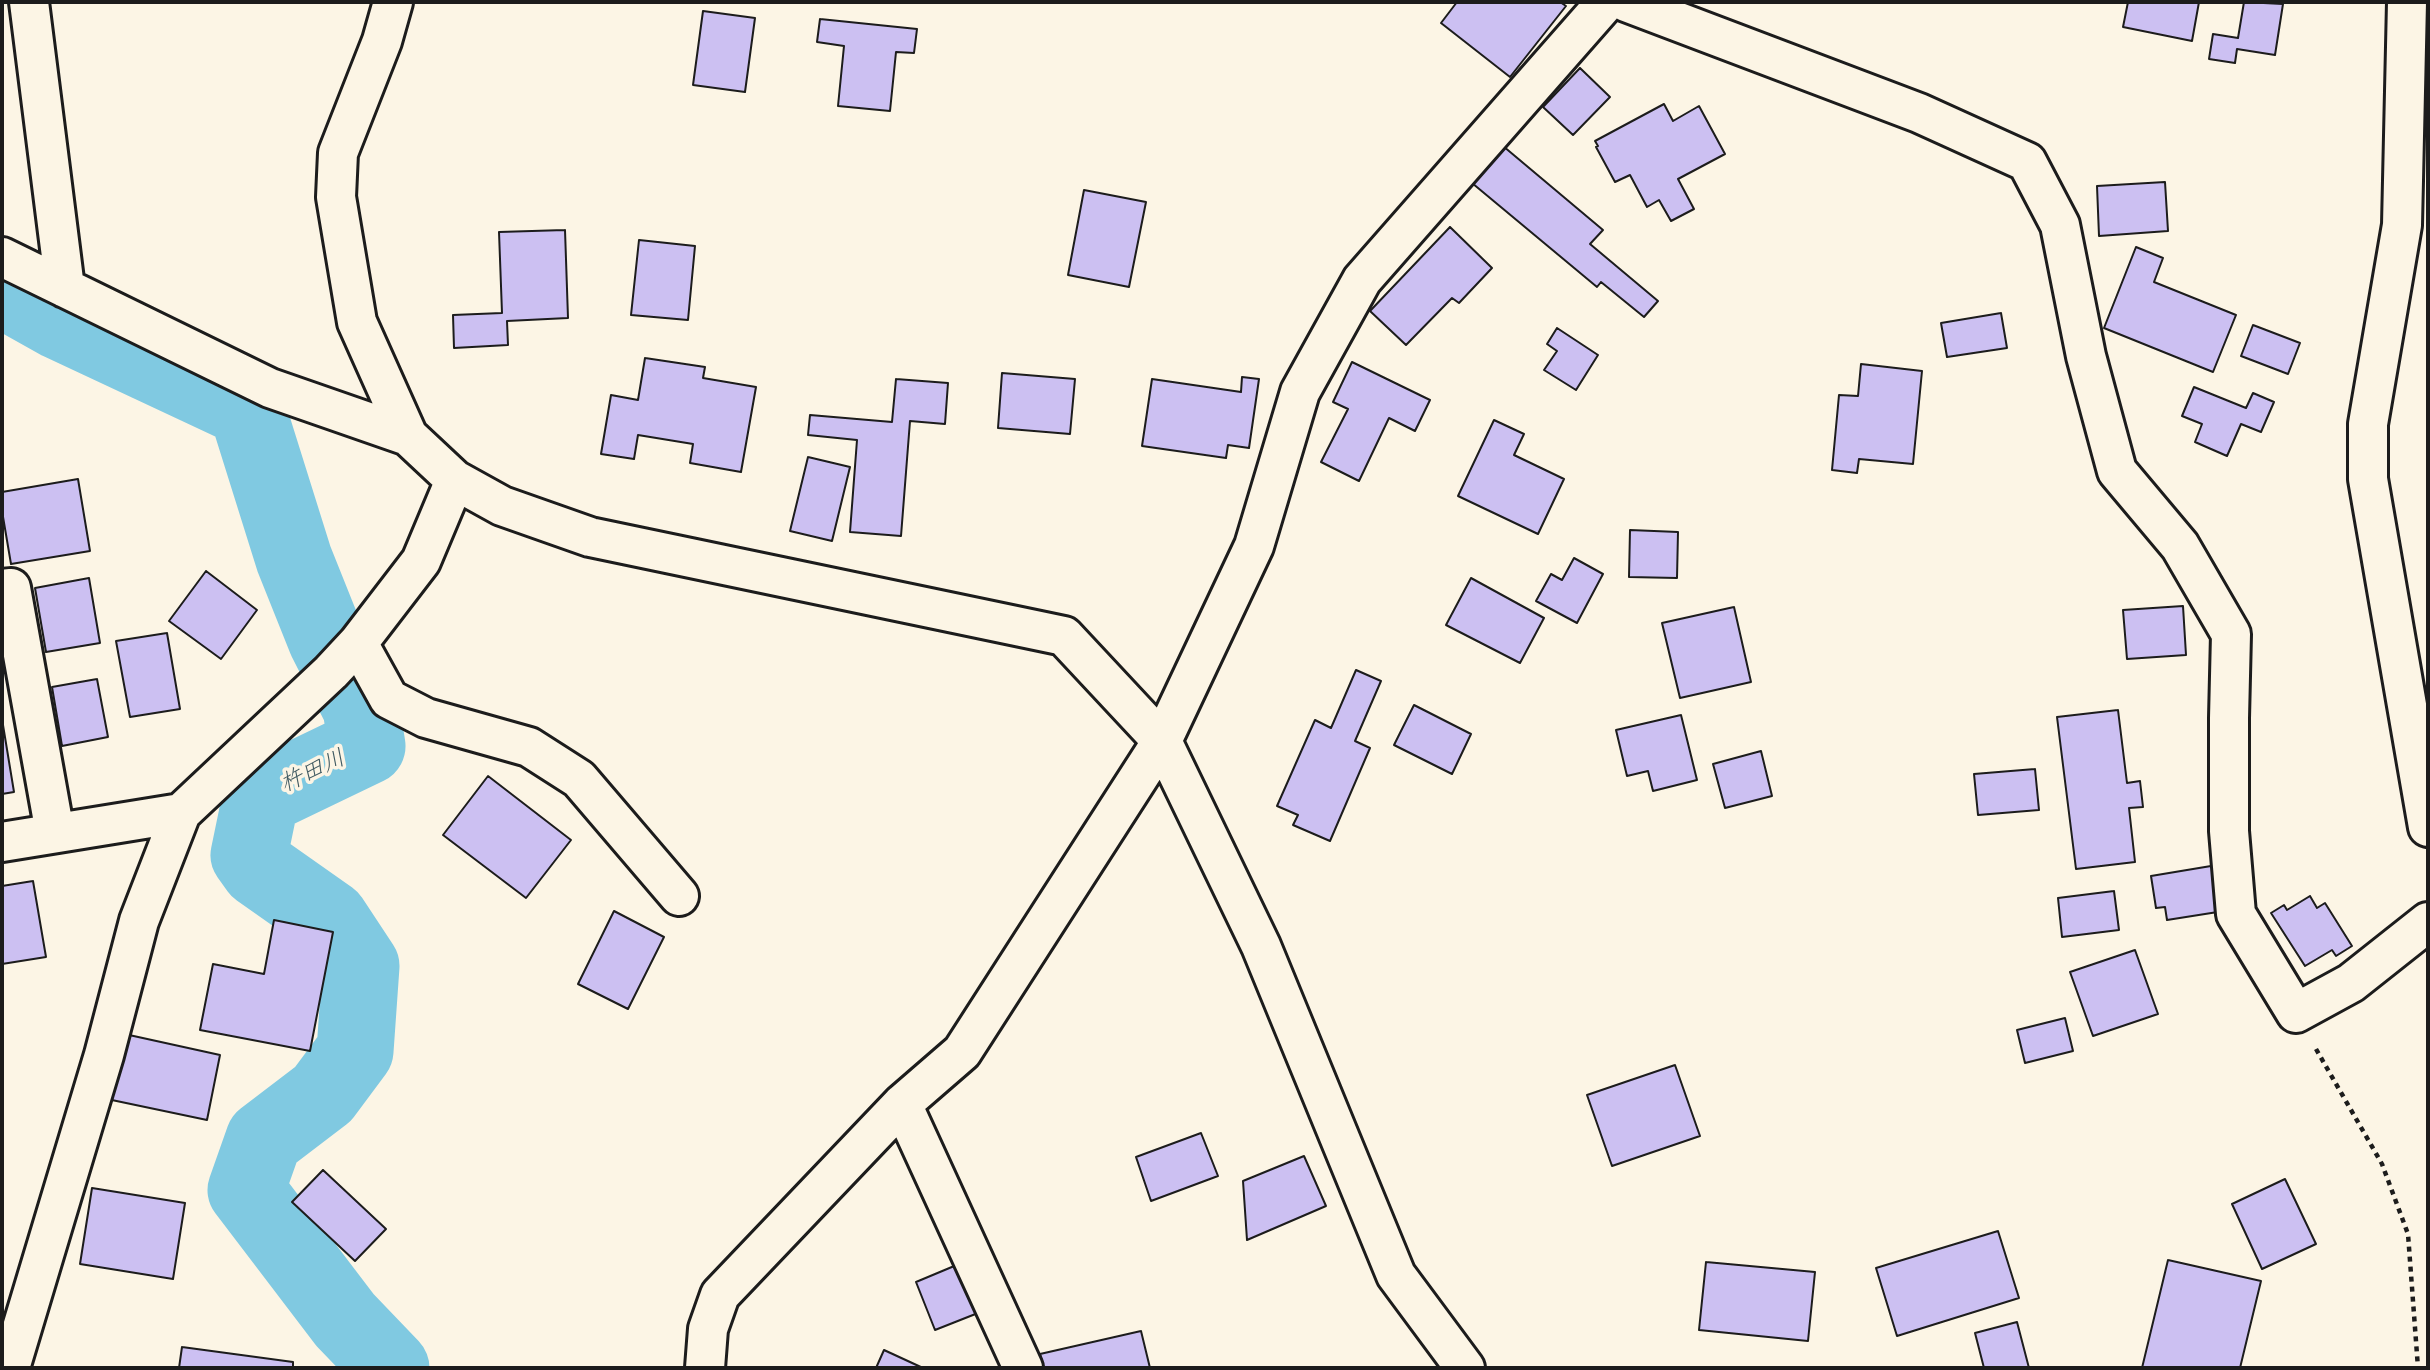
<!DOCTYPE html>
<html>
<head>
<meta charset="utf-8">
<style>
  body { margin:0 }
  #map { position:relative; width:2430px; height:1370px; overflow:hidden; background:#fcf5e5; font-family:"Balsamiq Sans",sans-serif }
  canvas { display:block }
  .frame { position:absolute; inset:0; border:4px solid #1c1c1c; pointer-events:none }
</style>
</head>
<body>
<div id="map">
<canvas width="2430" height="1370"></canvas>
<div class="frame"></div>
</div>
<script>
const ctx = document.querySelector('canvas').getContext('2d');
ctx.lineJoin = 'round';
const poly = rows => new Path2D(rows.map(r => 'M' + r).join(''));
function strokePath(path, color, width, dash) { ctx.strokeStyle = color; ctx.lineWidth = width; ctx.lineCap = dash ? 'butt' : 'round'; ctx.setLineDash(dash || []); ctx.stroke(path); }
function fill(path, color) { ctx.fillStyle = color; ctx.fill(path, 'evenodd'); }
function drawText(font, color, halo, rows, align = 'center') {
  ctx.font = font + ' "Balsamiq Sans","Klee One",sans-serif'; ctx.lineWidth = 7; ctx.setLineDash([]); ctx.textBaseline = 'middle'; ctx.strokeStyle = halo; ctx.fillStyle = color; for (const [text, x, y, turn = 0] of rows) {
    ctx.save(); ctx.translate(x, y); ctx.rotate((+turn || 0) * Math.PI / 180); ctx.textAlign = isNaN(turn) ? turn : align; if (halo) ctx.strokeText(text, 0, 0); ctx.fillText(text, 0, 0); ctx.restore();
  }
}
const river = poly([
  [2,289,59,321,247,409,294,559,326,639,361,708,367,746,261,797,249,855,259,869,330,919,361,966,355,1051,323,1094,264,1139,246,1190,345,1320,391,1368]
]);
const building = poly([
  [1457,2,1560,2,1566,6,1510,77,1441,23,1457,2],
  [2128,2,2199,2,2192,41,2123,27,2128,2],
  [2244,2,2283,4,2275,55,2237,49,2235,63,2209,59,2213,34,2238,38,2244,2],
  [703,11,755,18,745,92,693,85,703,11],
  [820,19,917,29,914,53,896,52,890,111,838,106,844,46,817,42,820,19],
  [1580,68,1610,97,1573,135,1543,107,1580,68],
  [1664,104,1673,121,1699,106,1725,154,1678,179,1694,209,1671,221,1659,200,1647,207,1630,175,1615,182,1596,147,1598,146,1595,141,1664,104],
  [1503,146,1603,230,1590,244,1658,301,1644,317,1601,282,1597,287,1472,183,1503,146],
  [2165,182,2168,231,2099,236,2097,186,2165,182],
  [1084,190,1146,202,1129,287,1068,275,1084,190],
  [1450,227,1492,268,1459,303,1452,298,1406,345,1370,311,1450,227],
  [565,230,568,318,507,321,508,345,454,348,453,315,502,313,499,232,565,230],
  [639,240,695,246,688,320,631,315,639,240],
  [2136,247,2163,258,2154,282,2236,315,2213,372,2104,328,2136,247],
  [2001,313,2007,348,1947,357,1941,323,2001,313],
  [2253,325,2300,343,2288,374,2241,356,2253,325],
  [1557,328,1598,355,1576,390,1544,370,1557,351,1547,344,1557,328],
  [645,358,705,367,703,378,756,387,741,472,690,463,693,444,638,435,634,459,601,454,611,395,638,400,645,358],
  [1352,362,1430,400,1415,431,1389,418,1359,481,1321,462,1348,409,1333,402,1352,362],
  [1861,364,1922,371,1913,464,1859,459,1857,473,1832,470,1839,395,1858,396,1861,364],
  [1002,373,1075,379,1070,434,998,428,1002,373],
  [1242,377,1259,379,1249,448,1228,445,1226,458,1142,446,1152,379,1241,392,1242,377],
  [896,379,948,383,945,424,910,421,901,536,850,532,857,440,808,435,810,415,892,422,896,379],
  [2194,387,2246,408,2253,393,2274,402,2261,432,2241,424,2227,456,2195,442,2202,424,2182,416,2194,387],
  [1494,420,1524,434,1514,455,1564,479,1538,534,1458,496,1494,420],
  [808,457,850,467,832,541,790,531,808,457],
  [78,479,90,551,11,564,2,511,2,492,78,479],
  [1630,530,1678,532,1677,578,1629,577,1630,530],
  [1574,558,1603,574,1577,623,1536,601,1551,574,1562,580,1574,558],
  [206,571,257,610,221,659,169,621,206,571],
  [89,578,100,643,46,652,35,588,89,578],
  [1471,578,1544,618,1520,663,1446,625,1471,578],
  [2183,606,2186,655,2127,659,2123,610,2183,606],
  [1734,607,1751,682,1680,698,1662,623,1734,607],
  [167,633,180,709,130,717,116,641,167,633],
  [1356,670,1381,681,1355,741,1370,748,1330,841,1293,825,1298,815,1277,806,1315,720,1331,728,1356,670],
  [97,679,108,737,62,746,52,687,97,679],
  [1414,705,1471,734,1452,774,1394,745,1414,705],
  [2118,710,2127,783,2140,781,2143,807,2129,808,2135,862,2076,869,2057,717,2118,710],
  [1681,715,1697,780,1653,791,1648,771,1627,776,1616,730,1681,715],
  [2,719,14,792,2,794,2,719],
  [1761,751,1772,796,1725,808,1713,764,1761,751],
  [2035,769,2039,810,1978,815,1974,774,2035,769],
  [488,776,571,840,526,898,443,835,488,776],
  [2217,865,2224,911,2167,920,2165,907,2156,908,2151,876,2217,865],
  [33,881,46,957,2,964,2,886,33,881],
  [2114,891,2119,930,2062,937,2058,898,2114,891],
  [2310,896,2317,908,2325,903,2352,946,2336,956,2332,950,2305,966,2271,913,2284,905,2287,910,2310,896],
  [614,911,664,937,628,1009,578,984,614,911],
  [274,920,333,932,310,1051,200,1030,213,964,264,974,274,920],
  [2135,950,2158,1014,2093,1036,2070,972,2135,950],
  [2065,1018,2073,1051,2025,1063,2017,1030,2065,1018],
  [120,1033,220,1055,207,1120,107,1099,120,1033],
  [1675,1065,1700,1136,1612,1166,1587,1095,1675,1065],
  [1201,1133,1218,1176,1151,1201,1136,1157,1201,1133],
  [1304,1156,1326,1206,1247,1240,1243,1181,1304,1156],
  [323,1170,386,1229,355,1261,292,1202,323,1170],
  [2285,1179,2316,1244,2262,1269,2232,1204,2285,1179],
  [92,1188,185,1203,173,1279,80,1264,92,1188],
  [1998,1231,2019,1298,1897,1336,1876,1268,1998,1231],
  [2168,1260,2261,1281,2240,1368,2142,1368,2168,1260],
  [1706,1262,1815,1272,1808,1341,1699,1330,1706,1262],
  [959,1264,978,1313,935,1330,916,1282,959,1264],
  [2017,1322,2029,1368,1984,1368,1975,1333,2017,1322],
  [1141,1331,1150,1368,1044,1368,1040,1354,1141,1331],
  [182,1347,293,1362,293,1368,179,1368,182,1347],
  [884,1350,923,1368,876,1368,884,1350]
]);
const path = poly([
  [2316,1049,2382,1164,2408,1234,2418,1368]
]);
const minor = poly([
  [29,2,65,288],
  [393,2,382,41,338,153,336,197,357,322,408,436,455,480,502,506,590,537,1064,636,1162,741,1261,946,1396,1275,1465,1368],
  [1626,2,1919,113,2027,162,2060,225,2086,356,2117,471,2180,546,2231,634,2229,718,2229,831,2236,914,2296,1013,2351,983,2428,922],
  [2407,2,2402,225,2368,424,2368,479,2428,827],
  [2,257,270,388,408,436],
  [2,589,11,588,55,833],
  [358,643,389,699,426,718,529,747,579,779,679,896],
  [2,842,181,813],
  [902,1104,1023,1368],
  [10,1368,104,1055,139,921,181,813,331,672,358,643,421,561,455,480],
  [705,1368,708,1329,720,1295,902,1104,962,1052,1162,741,1254,546,1300,392,1362,280,1606,2]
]);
const waterNames = [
  ["杵田川",313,772,-25]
];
strokePath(river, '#80c9e1', 77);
fill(building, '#ccc0f2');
strokePath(building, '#1c1c1c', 2);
strokePath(minor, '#1c1c1c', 44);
strokePath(path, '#1c1c1c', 4.5, [5, 5]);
strokePath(minor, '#fcf5e5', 38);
drawText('italic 23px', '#3f5961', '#fcf5e5', waterNames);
</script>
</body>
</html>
